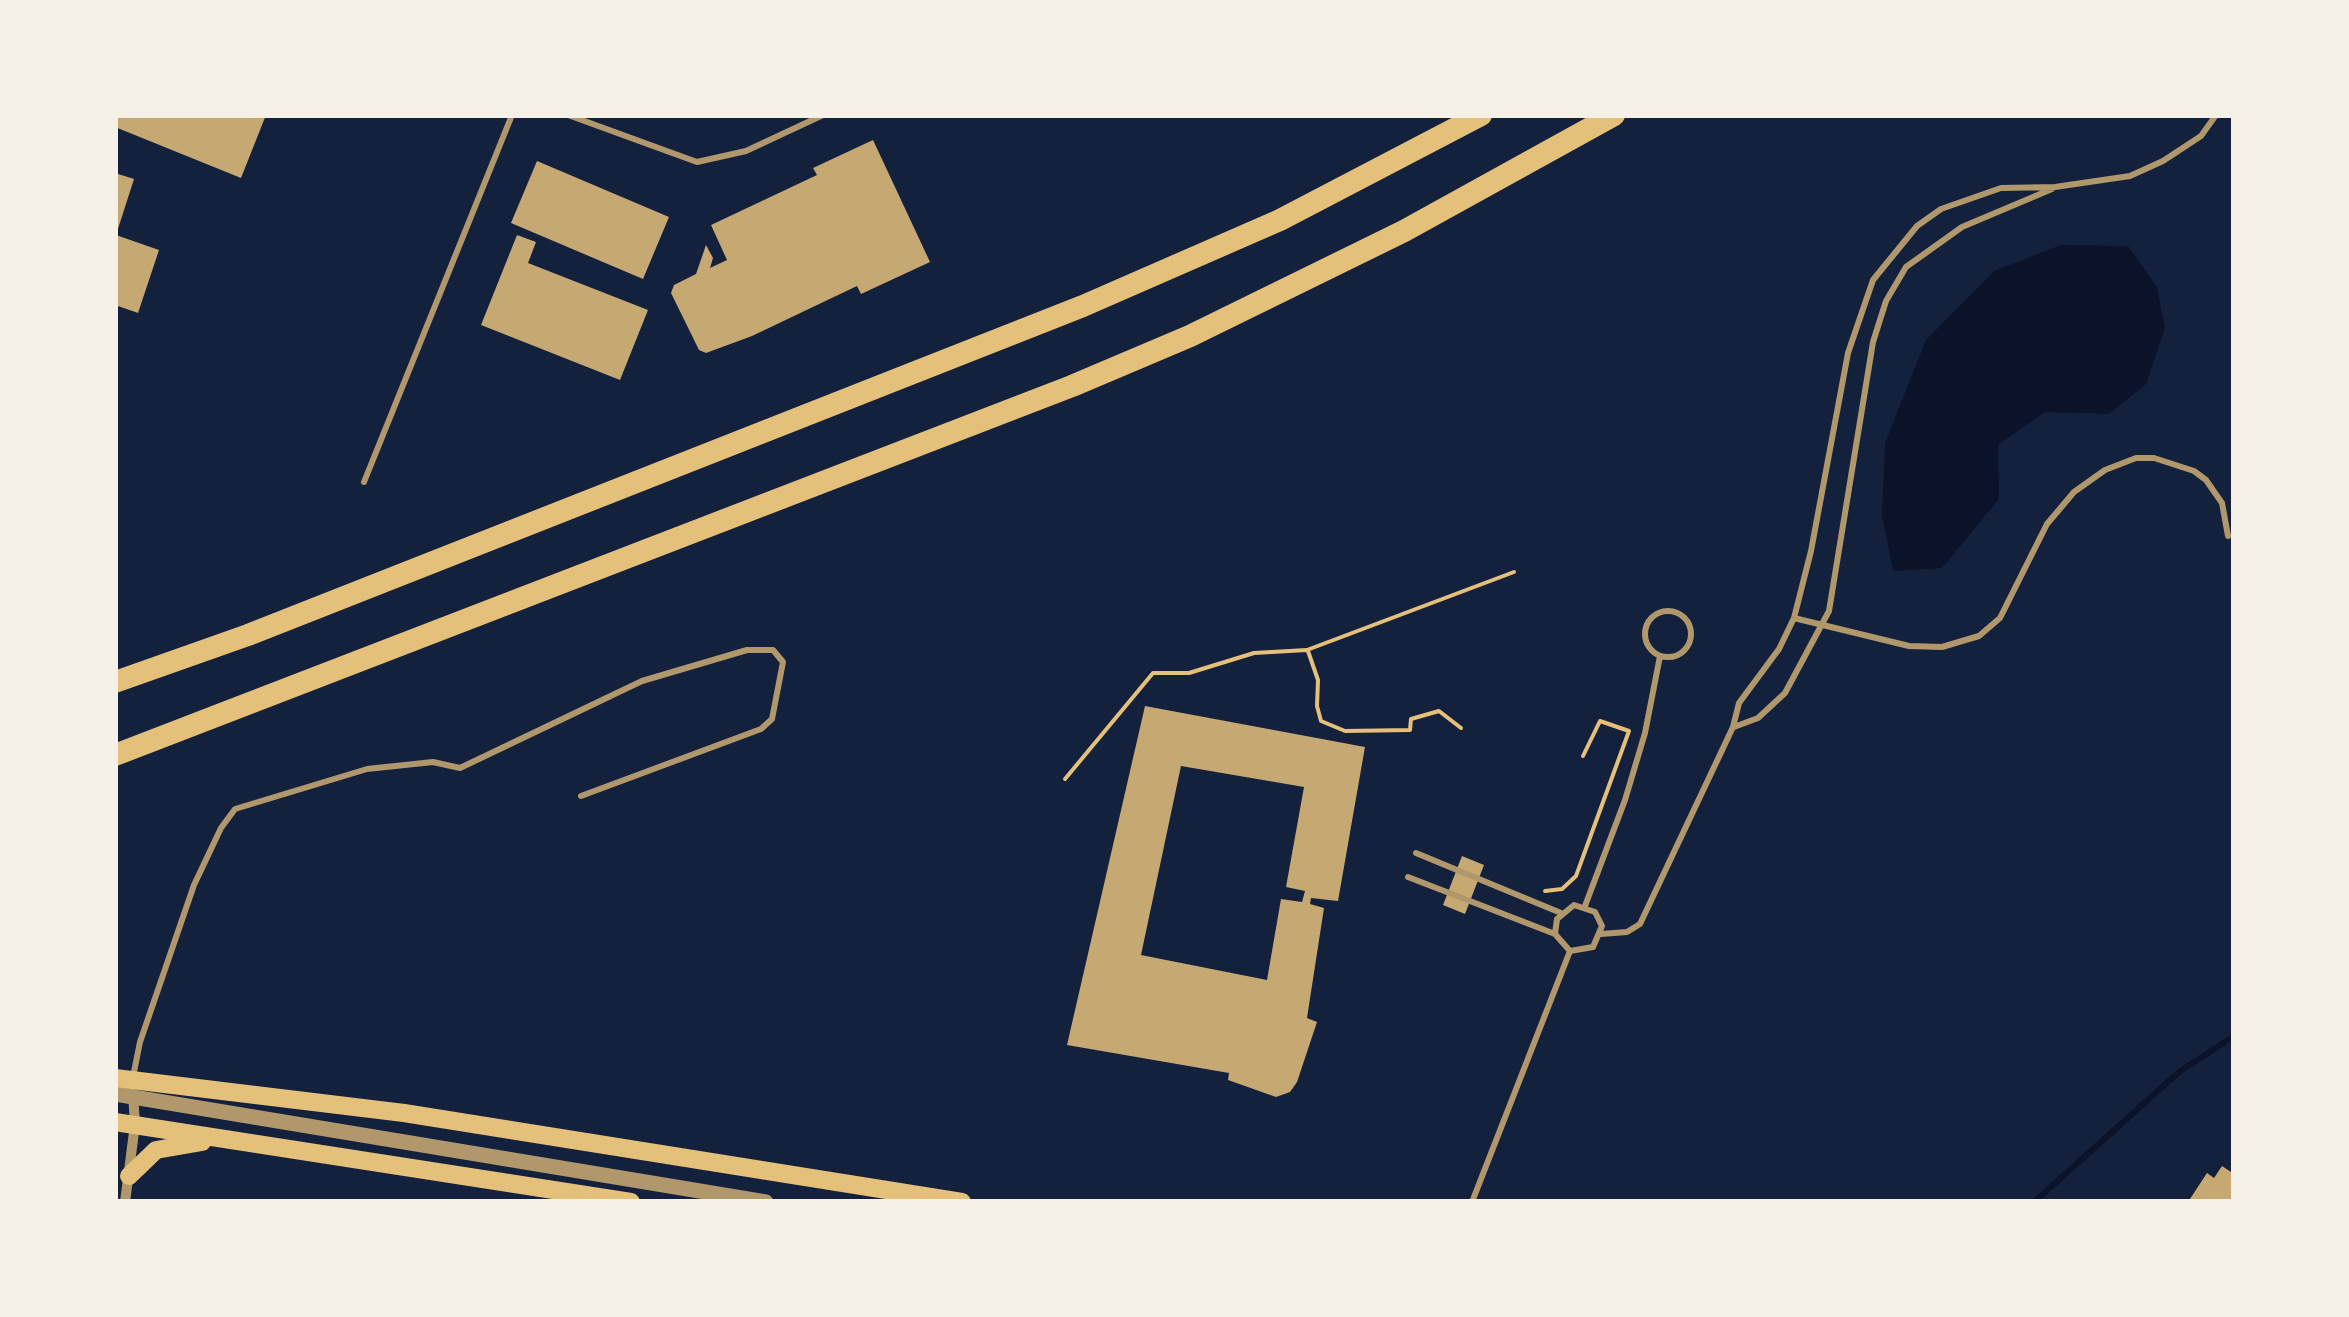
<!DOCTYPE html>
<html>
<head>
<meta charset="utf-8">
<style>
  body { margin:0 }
  #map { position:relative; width:2349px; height:1317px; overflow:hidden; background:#14213d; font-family:Poppins,sans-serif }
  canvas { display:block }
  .frame { position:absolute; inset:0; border:118px solid #f6f1e7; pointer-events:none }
</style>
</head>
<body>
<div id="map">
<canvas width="2349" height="1317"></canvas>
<div class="frame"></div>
</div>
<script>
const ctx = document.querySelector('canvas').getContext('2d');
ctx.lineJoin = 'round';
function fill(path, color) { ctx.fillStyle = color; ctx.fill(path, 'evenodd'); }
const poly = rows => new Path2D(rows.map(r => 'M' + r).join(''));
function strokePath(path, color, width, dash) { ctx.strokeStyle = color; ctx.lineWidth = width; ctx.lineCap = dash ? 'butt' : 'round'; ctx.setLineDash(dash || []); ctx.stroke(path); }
const water = poly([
  [2061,245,2128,246,2157,287,2165,328,2146,384,2109,414,2045,412,1998,445,1999,499,1942,568,1893,571,1882,515,1885,443,1926,340,1994,271]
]);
const stream = poly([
  [2034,1202,2179,1072,2234,1036]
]);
const building = poly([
  [115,115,266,115,241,178,115,127],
  [873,140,930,262,861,294,857,286,752,336,706,353,699,350,671,293,674,285,696,274,706,245,713,258,710,268,727,260,711,225,817,175,813,168],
  [537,161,669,217,643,279,511,223],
  [115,173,134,179,116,235,159,250,138,313,115,305],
  [517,235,536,242,528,263,648,310,620,380,481,325],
  [1145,706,1365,747,1338,901,1311,898,1310,904,1324,908,1307,1018,1317,1022,1297,1082,1290,1092,1276,1097,1228,1080,1229,1073,1067,1045],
  [1181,766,1304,787,1286,887,1305,891,1302,902,1281,899,1267,980,1141,955],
  [1462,856,1484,865,1465,914,1443,905],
  [2222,1166,2234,1174,2234,1202,2188,1202,2207,1173,2214,1178]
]);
const path = poly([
  [1308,651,1318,680,1317,706,1321,721,1345,731,1410,730,1411,719,1439,711,1461,728],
  [1065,779,1153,673,1189,673,1254,653,1307,650,1514,572],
  [1545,891,1562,889,1576,876,1629,731,1600,721,1583,756]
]);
const service = poly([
  [568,115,697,162,746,151,823,115],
  [364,482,512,115],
  '1645 634a23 23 0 1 1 46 0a23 23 0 1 1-46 0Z',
  [1794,618,1909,646,1942,647,1979,636,2000,618,2047,524,2074,492,2105,470,2136,458,2154,458,2194,471,2206,480,2222,503,2228,536],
  [1734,727,1758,718,1785,693,1829,611,1873,342,1886,301,1906,267,1962,227,2052,189],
  [1416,853,1561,913],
  [1408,877,1555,934,1570,951,1593,947,1602,926,1595,912,1574,905,1557,919,1555,934],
  [1585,906,1625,800,1645,733,1660,656],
  [1601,934,1627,932,1640,924,1733,727,1739,703,1779,649,1794,618,1811,551,1848,353,1873,280,1917,226,1941,209,2001,188,2055,187,2130,176,2163,161,2201,136,2216,115],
  [133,1077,140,1042,194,885,221,828,235,809,367,769,433,762,460,768,642,681,747,650,773,650,783,662,772,719,761,729,581,796],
  [1472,1202,1570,951]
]);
const minor = poly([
  [125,1202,135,1124,133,1094]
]);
const tertiary = poly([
  [115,1094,766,1202]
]);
const secondary = poly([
  [115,1078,404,1113,962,1202],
  [115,1122,631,1202],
  [129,1176,156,1150,202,1142]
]);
const motorway = poly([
  [115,682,248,635,1083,306,1280,220,1481,115],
  [115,755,1072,386,1190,336,1404,231,1614,115]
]);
fill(water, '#0b132b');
strokePath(stream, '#0b132b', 6);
fill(building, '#c6a872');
strokePath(path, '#e5c07b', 4);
strokePath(service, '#b1986c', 6);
strokePath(minor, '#b1986c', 10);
strokePath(tertiary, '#b1986c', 15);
strokePath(secondary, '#e5c07b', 18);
strokePath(motorway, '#e5c07b', 22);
</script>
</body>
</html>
